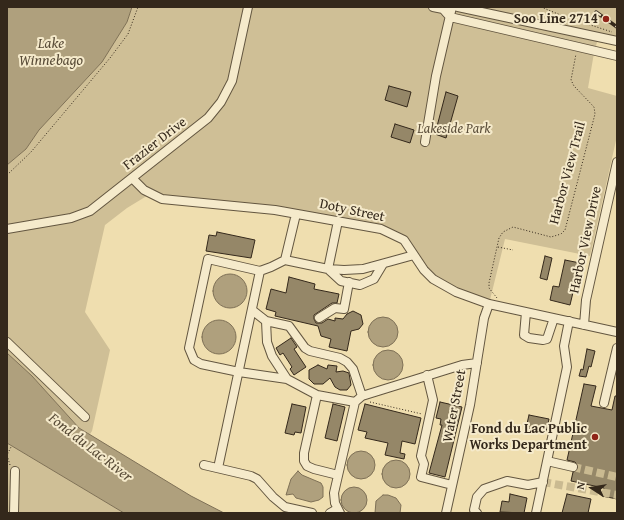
<!DOCTYPE html>
<html>
<head>
<meta charset="utf-8">
<style>
  body { margin:0 }
  #map { position:relative; width:624px; height:520px; overflow:hidden; background:#efdeaf; font-family:"Gentium Book Plus",serif }
  canvas { display:block }
  .frame { position:absolute; inset:0; border:8px solid #34281b; pointer-events:none }
  .north { position:absolute; left:572px; top:468px; width:40px; height:40px; -webkit-text-stroke:3px #f5eacb; paint-order:stroke; rotate:282deg; font-size:11px; font-weight:700; line-height:16px; text-align:center; color:#34281b }
  .north::after { content:''; display:block; margin:auto; width:14px; height:18px; background:#34281b; clip-path:polygon(50% 0,100% 100%,50% 72%,0 100%) }
</style>
</head>
<body>
<div id="map">
<canvas width="624" height="520"></canvas>
<div class="frame"></div>
<div class="north">N</div>
</div>
<script>
const ctx = document.querySelector('canvas').getContext('2d');
ctx.lineJoin = 'round';
function fill(path, color) { ctx.fillStyle = color; ctx.fill(path, 'evenodd'); }
const poly = rows => new Path2D(rows.map(r => 'M' + r).join(''));
function strokePath(path, color, width, dash) { ctx.strokeStyle = color; ctx.lineWidth = width; ctx.lineCap = dash ? 'butt' : 'round'; ctx.setLineDash(dash || []); ctx.stroke(path); }
function drawText(font, color, halo, rows, align = 'center') {
  ctx.font = font + ' "Gentium Book Plus",serif'; ctx.lineWidth = 4; ctx.setLineDash([]); ctx.textBaseline = 'middle'; ctx.strokeStyle = halo; ctx.fillStyle = color; for (const [text, x, y, turn = 0] of rows) {
    ctx.save(); ctx.translate(x, y); ctx.rotate((+turn || 0) * Math.PI / 180); ctx.textAlign = isNaN(turn) ? turn : align; if (halo) ctx.strokeText(text, 0, 0); ctx.fillText(text, 0, 0); ctx.restore();
  }
}
const green = poly([
  [132,7,617,7,617,39,599,35,594,53,588,88,617,96,617,136,590,256,505,239,489,304,443,285,390,232,150,194,127,208,105,225,85,312,110,350,92,431,90,434,79,428,32,376,7,353,7,165,26,149,39,130,102,62,127,22],
  [7,443,124,513,7,513]
]);
const water = poly([
  [7,7,132,7,127,22,102,62,39,130,26,149,7,165,7,7],
  '213 291a17 17 0 1 1 34 0a17 17 0 1 1-34 0Z',
  '368 332a15 15 0 1 1 30 0a15 15 0 1 1-30 0Z',
  '202 337a17 17 0 1 1 34 0a17 17 0 1 1-34 0Z',
  '373 365a15 15 0 1 1 30 0a15 15 0 1 1-30 0Z',
  [7,353,32,376,79,428,191,496,224,513,124,513,7,443,7,353],
  '347 465a14 14 0 1 1 28 0a14 14 0 1 1-28 0Z',
  '382 474a14 14 0 1 1 28 0a14 14 0 1 1-28 0Z',
  [298,471,302,475,321,483,323,487,323,497,319,500,311,502,296,498,293,494,286,495,291,479,298,471],
  '341 500a13 13 0 1 1 26 0a13 13 0 1 1-26 0Z',
  [383,495,388,495,396,498,401,505,400,513,375,513,376,501,383,495]
]);
const building = poly([
  [389,86,411,92,407,107,385,100,389,86],
  [446,92,458,96,446,138,435,134,446,92],
  [395,124,414,130,410,143,391,137,395,124],
  [217,232,255,240,251,258,206,251,209,235,216,236,217,232],
  [545,256,552,258,547,280,540,278,545,256],
  [565,260,580,263,570,305,550,300,553,286,559,287,565,260],
  [289,277,315,284,314,289,339,294,337,303,332,303,314,315,314,319,316,323,322,323,328,319,335,321,335,318,343,319,347,314,353,311,361,315,363,324,359,329,351,331,347,351,329,347,331,339,321,336,318,326,275,316,276,312,266,309,271,289,286,293,289,277],
  [291,338,297,347,294,349,306,367,294,375,290,369,292,367,283,353,280,355,276,348,291,338],
  [587,349,595,351,591,367,589,366,586,377,579,376,581,369,583,370,587,349],
  [318,365,327,369,328,365,337,366,336,372,343,371,349,373,351,385,347,390,340,390,335,387,330,378,323,384,314,384,309,379,309,370,318,365],
  [584,384,596,386,591,406,612,410,615,396,617,396,617,499,602,496,604,488,571,481,573,472,577,470,578,466,575,462,567,460,584,384],
  [440,402,462,407,445,477,429,473,442,425,440,425,441,419,436,418,440,402],
  [292,404,306,407,301,433,295,432,294,435,285,433,292,404],
  [333,404,345,407,337,441,325,438,333,404],
  [365,404,421,418,415,444,402,441,400,453,405,454,404,459,385,455,388,443,365,438,367,432,358,430,365,404],
  [529,415,549,419,546,432,526,428,529,415],
  [510,494,527,498,524,513,500,512,502,501,509,502,510,494],
  [567,494,591,499,588,513,562,513,567,494]
]);
const minorTunnel = poly([
  [573,467,617,477],
  [543,482,617,495]
]);
const path = poly([
  [541,7,563,16,612,32],
  [7,175,31,152,110,58,128,34,138,7],
  [498,247,513,250],
  [497,298,489,288,489,283,499,238,503,232,513,227,551,237,561,234,565,230,595,114,594,107,574,86,571,80,576,54],
  [370,402,422,414],
  [10,465,7,455,11,447]
]);
const minor = poly([
  [433,7,443,9,448,8],
  [458,7,617,41],
  [443,9,450,17,617,56],
  [425,142,436,76,452,7],
  [132,178,144,190,162,199,275,210,381,229,404,240,424,270,433,279,456,292,489,304,617,332],
  [338,221,328,269,341,281,360,285,374,279,383,264],
  [7,229,71,218,90,211,208,118,221,102,232,81,248,7],
  [285,260,296,214],
  [252,310,266,321,267,342,272,356,287,379],
  [526,312,524,335,529,338,543,340,547,339,554,318],
  [319,318,335,308,344,309,349,282],
  [266,321,289,326,305,348,310,351,340,358,347,362,353,369,362,396],
  [584,325,586,300,617,162],
  [7,342,85,417],
  [427,375,433,400,421,456,424,464,421,477,452,485],
  [317,395,304,453,304,461,307,466,314,469,338,475],
  [355,402,317,395,287,379,239,372,201,364,194,360,189,348,208,259,260,271,271,267,285,260,328,269,344,270,363,269,414,255],
  [604,403,617,348],
  [547,461,573,467],
  [204,465,251,476,257,479,273,497,285,507,312,513],
  [218,468,260,271],
  [14,513,15,471],
  [330,513,337,509],
  [340,513,335,503,334,493,355,402,362,396,462,365,477,363],
  [446,513,470,405,484,318,489,304],
  [477,513,474,510,477,497,484,489,507,481,528,485,543,482],
  [536,513,567,367,564,346,569,321]
]);
const rail = poly([
  [596,12,617,27]
]);
const markers = [
  [606,19,4,"#8f2418"],
  [595,437,4,"#8f2418"]
];
const poiNames = [
  ["Soo Line 2714",598,19],
  ["Fond du Lac Public",587,429],
  ["Works Department",587,445]
];
const parkNames = [
  ["Lakeside Park",454,129]
];
const streetNames = [
  ["Frazier Drive",155,144,-38],
  ["Harbor View Trail",568,173,-75],
  ["Doty Street",352,211,12],
  ["Harbor View Drive",586,240,-78],
  ["Water Street",455,406,-79]
];
const waterNames = [
  ["Lake",51,44],
  ["Winnebago",51,61],
  ["Fond du Lac River",90,448,38]
];
fill(green, '#cfbf96');
fill(water, '#afa07d');
strokePath(water, '#7e7056', 1);
fill(building, '#958768');
strokePath(building, '#34281b', 1);
strokePath(minorTunnel, '#caba91', 8, [8, 4]);
strokePath(minor, '#635640', 10);
strokePath(path, '#34281b', 1, [1, 2]);
strokePath(minor, '#f5eacb', 8);
strokePath(rail, '#34281b', 3.5);
strokePath(rail, '#f5eacb', 2, [6]);
for (const [x, y, r, color] of markers) { const dot = new Path2D(); dot.arc(x, y, r, 0, 2 * Math.PI); ctx.fillStyle = color; ctx.fill(dot); strokePath(dot, '#f5eacb', 1.5); }
drawText('bold 14px', '#34281b', '#f5eacb', poiNames, 'right');
drawText('italic 14px', '#5b4e3a', '#f5eacb', parkNames);
drawText('14px', '#34281b', '#f5eacb', streetNames);
drawText('italic 15px', '#594c38', '#f5eacb', waterNames);
</script>
</body>
</html>
